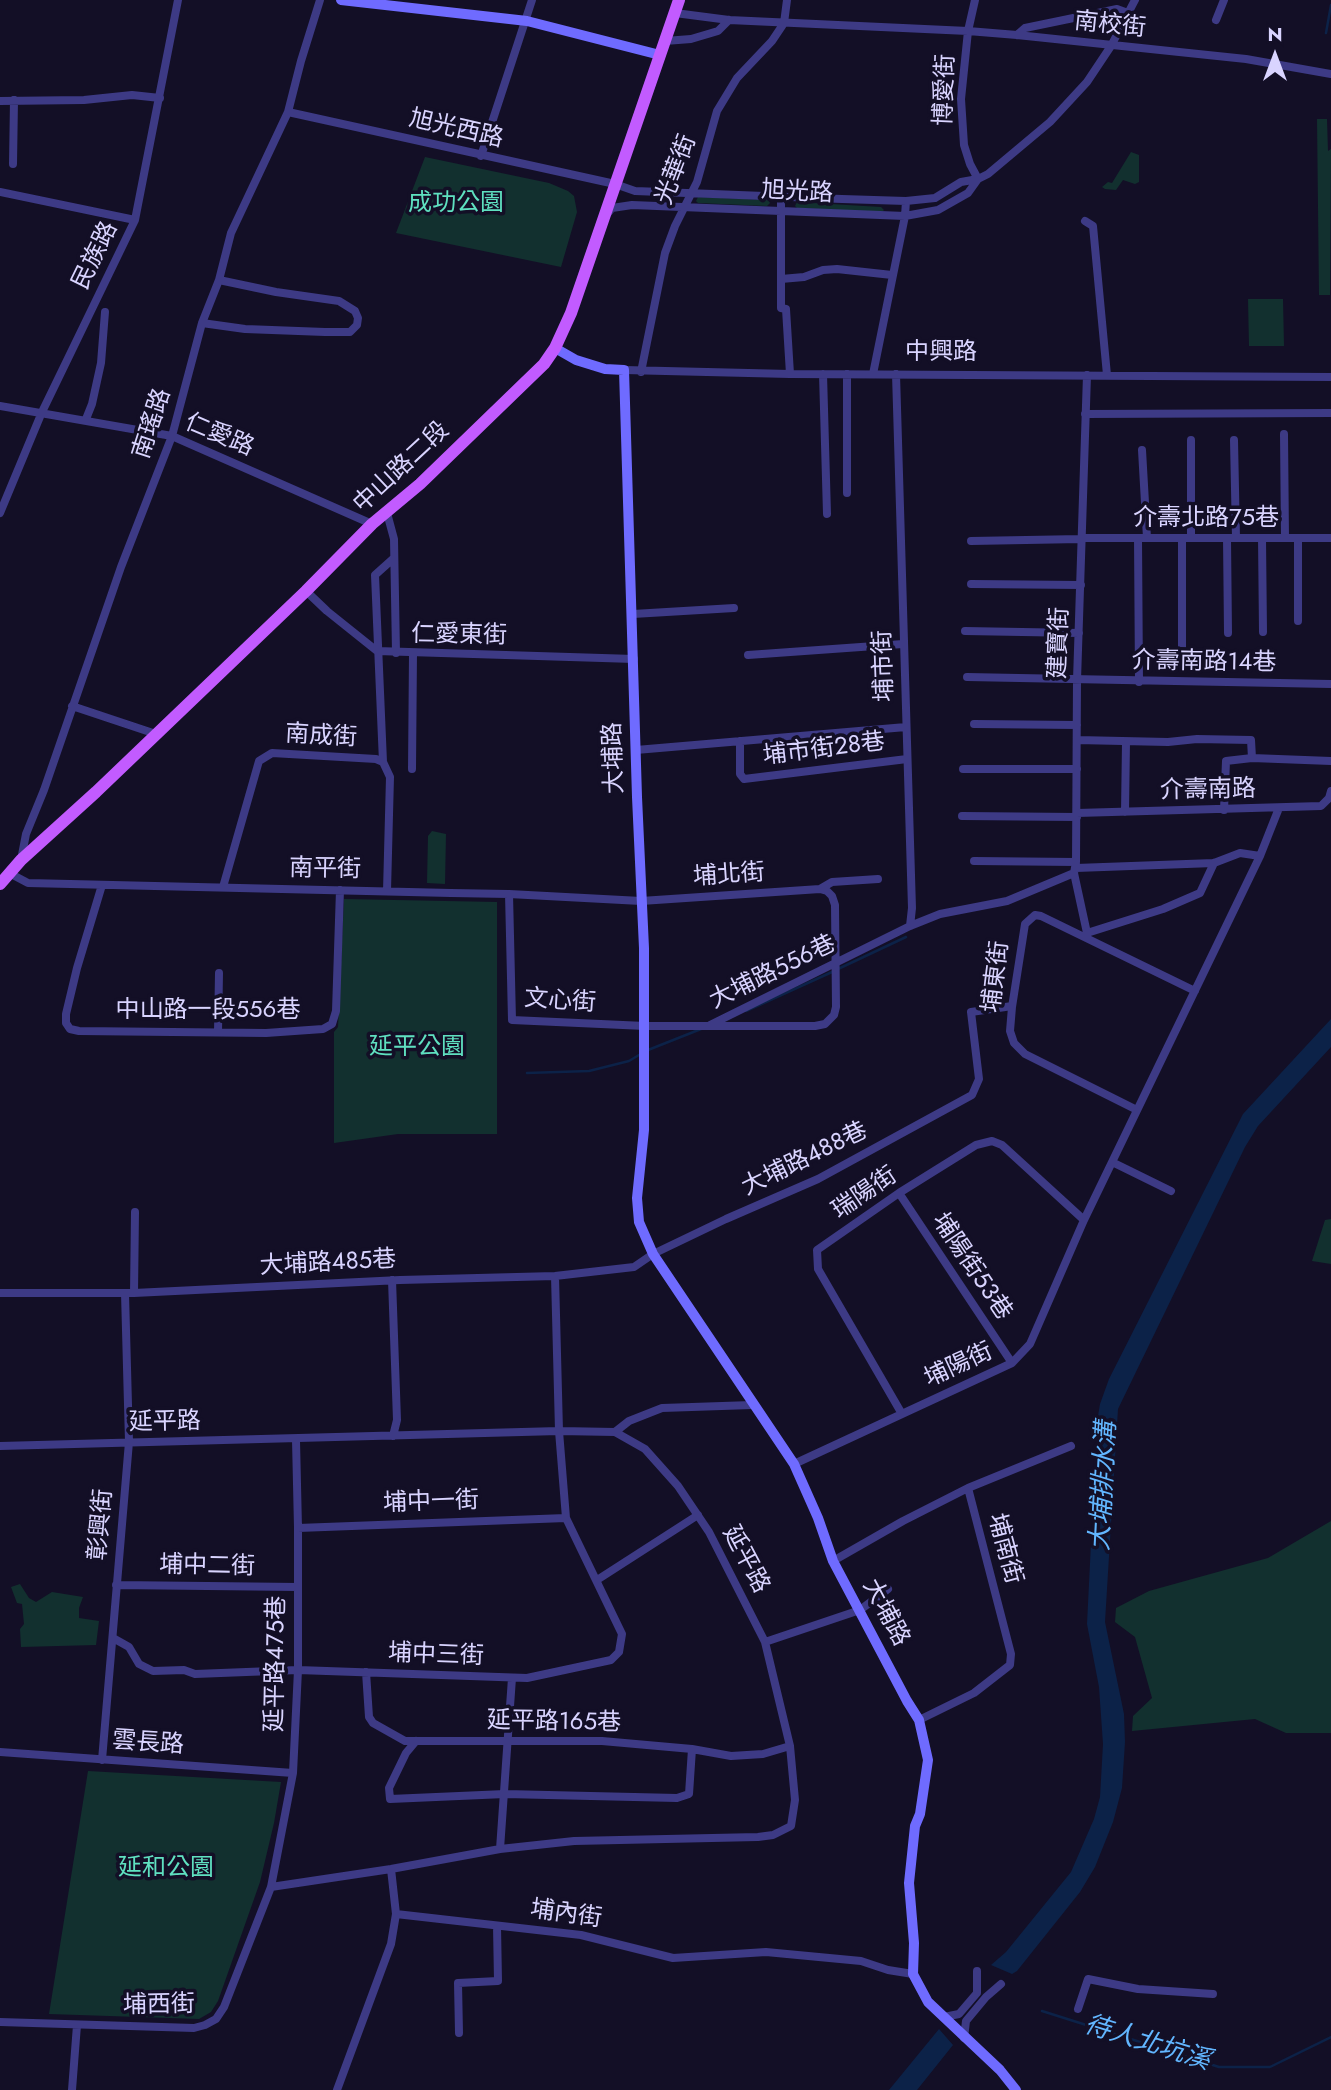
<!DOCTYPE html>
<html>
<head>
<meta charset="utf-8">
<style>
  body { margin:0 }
  #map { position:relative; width:1331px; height:2090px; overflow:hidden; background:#130f26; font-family:Jost,sans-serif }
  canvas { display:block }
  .north { position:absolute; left:1240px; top:21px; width:70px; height:70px; -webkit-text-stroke:5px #130f26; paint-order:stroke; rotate:0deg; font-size:19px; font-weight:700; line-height:28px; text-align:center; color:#d9d4ff }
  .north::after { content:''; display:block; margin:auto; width:24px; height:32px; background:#d9d4ff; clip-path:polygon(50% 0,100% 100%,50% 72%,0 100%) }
</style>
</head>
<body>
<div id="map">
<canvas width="1331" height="2090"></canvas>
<div class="north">N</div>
</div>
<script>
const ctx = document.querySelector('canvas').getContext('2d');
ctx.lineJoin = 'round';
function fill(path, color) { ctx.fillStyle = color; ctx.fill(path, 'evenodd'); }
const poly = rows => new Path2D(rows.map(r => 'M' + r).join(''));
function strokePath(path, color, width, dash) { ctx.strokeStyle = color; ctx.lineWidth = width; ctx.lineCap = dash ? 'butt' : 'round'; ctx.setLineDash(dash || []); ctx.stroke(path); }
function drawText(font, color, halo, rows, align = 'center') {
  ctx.font = font + ' Jost,"Noto Sans TC",sans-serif'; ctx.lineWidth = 7; ctx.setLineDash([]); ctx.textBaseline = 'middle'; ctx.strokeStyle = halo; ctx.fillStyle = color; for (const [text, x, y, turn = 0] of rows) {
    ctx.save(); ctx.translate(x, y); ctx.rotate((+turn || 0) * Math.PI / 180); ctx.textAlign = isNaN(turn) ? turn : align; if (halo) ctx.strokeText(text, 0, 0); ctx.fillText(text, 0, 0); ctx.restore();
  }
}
const green = poly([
  [1317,119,1327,119,1328,151,1331,149,1330,295,1319,295],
  [1131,152,1139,155,1139,182,1135,184,1123,180,1116,190,1105,189,1102,187,1108,182,1112,183],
  [425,157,549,183,568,191,574,196,577,212,561,267,396,233],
  [698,197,768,200,770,203,767,206,698,203,696,201],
  [797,202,881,207,884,210,882,212,797,208,795,206],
  [1248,299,1283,299,1284,346,1249,346],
  [432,831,446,834,445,884,427,883,428,836],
  [344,899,497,902,497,1134,398,1134,334,1143,334,1032,338,1027],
  [1331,1219,1331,1264,1312,1261,1325,1220],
  [1331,1521,1331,1733,1286,1733,1255,1719,1132,1731,1133,1716,1152,1698,1135,1637,1115,1622,1116,1608,1149,1591,1268,1558],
  [20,1584,29,1598,36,1602,52,1592,83,1597,79,1608,79,1618,99,1621,96,1645,21,1647,20,1629,24,1624,22,1604,17,1603,11,1587],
  [88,1771,281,1782,274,1823,260,1882,218,2001,211,2012,199,2019,49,2014]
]);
const water = poly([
  [1331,1019,1331,1047,1258,1126,1245,1147,1118,1409,1105,1622,1124,1714,1125,1742,1122,1788,1113,1822,1095,1867,1080,1892,1017,1971,1012,1974,991,1965,1006,1952,1071,1872,1094,1819,1100,1797,1103,1744,1099,1687,1087,1624,1097,1422,1100,1404,1109,1379,1243,1114],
  [939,2029,953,2045,917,2090,889,2090]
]);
const stream = poly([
  [1326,33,1331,5],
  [838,969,906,937],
  [746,1011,832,972],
  [648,1050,701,1029],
  [527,1073,589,1071,629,1061,639,1055],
  [1042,2011,1219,2067,1270,2067,1331,2037]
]);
const street = poly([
  [975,0,968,31,961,99,964,145,970,164,978,179],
  [675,13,729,20,968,31,1017,35,1246,59,1331,74],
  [1216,20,1224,0],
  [1017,35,1025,28,1117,9,1128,13],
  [665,41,691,39,718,31,729,20],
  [0,101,84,100,132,95,160,98],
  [288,112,615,184,635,191,842,199,906,201,935,198,961,182,978,179,988,174,1050,122,1087,82,1111,46,1135,0],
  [481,156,532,0],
  [13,164,14,100],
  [0,192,135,220],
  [781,196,781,308,786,309,790,374],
  [608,213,612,208,632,205,905,216,938,210,968,193,978,179],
  [1085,221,1093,226,1107,375],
  [781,279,804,277,823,270,837,269,892,275],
  [202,323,245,329,325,332,350,332,357,325,358,318,355,311,339,301,276,292,219,280],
  [624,370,790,374,1331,377],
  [641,372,665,253,675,226,697,182,717,111,737,78,772,41,784,23,787,0],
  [823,374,827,514],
  [847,374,847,493],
  [873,374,905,216,906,201],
  [896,374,912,908,910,926],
  [1087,375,1077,680,1076,862,1074,873,1087,933,1163,909,1200,893,1214,863],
  [0,406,172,436,372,524],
  [1085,414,1331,413],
  [86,419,92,404,101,363,105,312],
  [1284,434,1285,538],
  [1191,440,1191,538],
  [1234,440,1236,538],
  [1142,450,1147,538],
  [0,513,42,412,135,220,178,0],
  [387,513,394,539,396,653],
  [1081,538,1331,538],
  [1138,538,1139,682],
  [1227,538,1228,633],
  [1262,538,1263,632],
  [1298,538,1298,621],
  [971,541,1081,539],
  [971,584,1081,585],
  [306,591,327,611,377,651,634,659],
  [633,614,734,608],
  [965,631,1079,633],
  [748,655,903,644],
  [1182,661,1182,538],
  [967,677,1331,684],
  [72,706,156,734],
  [974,724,1077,725],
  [1077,740,1168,742,1197,739,1251,740,1252,758],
  [740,741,740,774,744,779,907,759],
  [636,750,906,727],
  [383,762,375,575,394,558],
  [412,769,413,653],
  [963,769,1077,769],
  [1224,810,1226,761,1252,758,1331,761],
  [1125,812,1126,742],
  [1077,813,1321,806,1329,798,1331,791],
  [962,816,1077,817],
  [21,860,26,834,44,790,121,567,172,436,202,323,219,280,231,233,288,112,301,61,320,0],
  [974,861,1076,862],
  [1076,868,1214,863,1240,853,1260,856],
  [11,874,28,883,451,893,509,894,641,901,820,889,827,891,832,896,835,905,836,1007,834,1015,825,1024,815,1026,645,1026,512,1020,509,894],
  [102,885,77,968,66,1014,66,1023,70,1029,79,1031,266,1033,323,1029,332,1024,336,1011,340,890],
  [223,887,259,761,272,753,376,759,383,762,390,777,387,891],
  [820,889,832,882,878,879],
  [710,1025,910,926,940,914,1007,901,1074,873],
  [218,1032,219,973],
  [1137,1110,1025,1054,1014,1043,1010,1031,1012,1007,1025,924,1035,915,1041,916,1195,991],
  [1112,1162,1171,1191],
  [899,1193,1012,1363],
  [392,1280,397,1420,393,1436],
  [0,1293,134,1293,400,1280,555,1276,634,1267,653,1254,726,1219,818,1179,972,1095,979,1079,971,1012,1012,1006],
  [134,1293,135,1212],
  [902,1414,818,1269,817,1250,899,1193,976,1145,992,1141,1002,1145,1084,1220],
  [615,1432,629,1421,662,1408,752,1405],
  [0,1446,559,1431,615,1432,645,1449,678,1486,709,1532,765,1642,790,1746,795,1800,791,1826,773,1835,758,1837,574,1841,500,1849,391,1869,271,1887],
  [794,1464,1012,1363,1030,1344,1084,1220,1260,856,1279,808],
  [298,1528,566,1518],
  [833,1561,903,1521,968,1488,1071,1446],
  [597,1580,698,1515],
  [116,1585,298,1587],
  [113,1638,129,1647,139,1664,153,1671,184,1670,195,1674,298,1670,527,1678,611,1660,619,1652,622,1634,566,1518,559,1431,555,1276],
  [765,1642,860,1610,888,1589],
  [366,1672,369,1717,373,1723,405,1741,602,1741,692,1749,731,1756,763,1754,790,1746],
  [919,1720,974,1693,1010,1665,1011,1654,968,1488],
  [416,1741,406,1753,389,1788,390,1799,505,1794,677,1798,689,1794,692,1749],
  [0,1752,293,1773],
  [102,1760,129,1442,125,1293],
  [500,1849,512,1678],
  [396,1914,581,1935,673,1958,766,1952,861,1961,888,1970,913,1974],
  [1078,2009,1088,1979,1138,1989,1213,1994],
  [944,2017,959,2014,977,1993,977,1971],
  [0,2022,194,2028,205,2025,216,2019,224,2007,271,1887,293,1773,298,1670,298,1528,296,1440],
  [459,2033,458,1983,498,1981,497,1926],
  [964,2038,966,2021,986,1997,1001,1984],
  [72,2090,77,2025],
  [337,2090,391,1944,396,1914,391,1869]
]);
const secondary = poly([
  [341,0,527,21,660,55],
  [555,348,576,360,605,369,624,370,637,797,644,948,644,1130,637,1198,639,1222,653,1254,794,1464,818,1518,833,1561,907,1701,919,1720,928,1760,920,1814,915,1826,909,1883,914,1943,913,1974,928,2002,1000,2070,1016,2090]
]);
const primary = poly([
  [0,884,21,860,96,792,306,591,372,524,420,484,544,364,555,348,571,313,679,0]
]);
const streetNames = [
  ["南校街",1110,26,6],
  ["博愛街",946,90,-88],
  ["旭光西路",456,130,13],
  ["光華街",677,170,-69],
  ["旭光路",797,193,3],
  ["民族路",96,256,-64],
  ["中興路",941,353],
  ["南瑤路",153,424,-72],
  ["仁愛路",219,436,23],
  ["中山路二段",402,468,-43],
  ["介壽北路75巷",1206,519],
  ["仁愛東街",459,636,1],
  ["建寶街",1060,643,-88],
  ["介壽南路14巷",1204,663,1],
  ["埔市街",885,666,-92],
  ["南成街",321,737,3],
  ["埔市街28巷",824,750,-7],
  ["大埔路",615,758,-92],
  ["介壽南路",1208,791,-1],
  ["南平街",325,870,1],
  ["埔北街",729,876,-4],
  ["大埔路556巷",773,973,-26],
  ["埔東街",997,977,-83],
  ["文心街",560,1002,4],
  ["中山路一段556巷",208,1011],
  ["大埔路488巷",805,1160,-26],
  ["瑞陽街",865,1194,-34],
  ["大埔路485巷",328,1264,-3],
  ["埔陽街53巷",971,1267,56],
  ["埔陽街",959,1366,-25],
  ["延平路",165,1423,-1],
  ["埔中一街",431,1503,-2],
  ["彰興街",102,1525,-85],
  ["埔南街",1004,1549,75],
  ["延平路",745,1560,62],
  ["埔中二街",207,1567,1],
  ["大埔路",885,1613,62],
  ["埔中三街",436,1656,2],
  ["延平路475巷",277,1664,-89],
  ["延平路165巷",554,1723,1],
  ["雲長路",148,1744,4],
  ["埔內街",566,1915,8],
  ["埔西街",159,2006,-1]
];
const parkNames = [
  ["成功公園",456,204],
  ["延平公園",417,1048],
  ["延和公園",166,1869]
];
const waterNames = [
  ["大埔排水溝",1105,1486,-87],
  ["待人北坑溪",1147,2044,17]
];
fill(green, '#12302f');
fill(water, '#0c2248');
strokePath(stream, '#0c2248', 2.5);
strokePath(street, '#3d3a85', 8);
strokePath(secondary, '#6f6bff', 10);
strokePath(primary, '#c25bff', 12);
drawText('24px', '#d9d4ff', '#130f26', streetNames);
drawText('24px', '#5fe0c0', '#130f26', parkNames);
drawText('italic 26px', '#62b6ff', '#130f26', waterNames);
</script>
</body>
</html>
